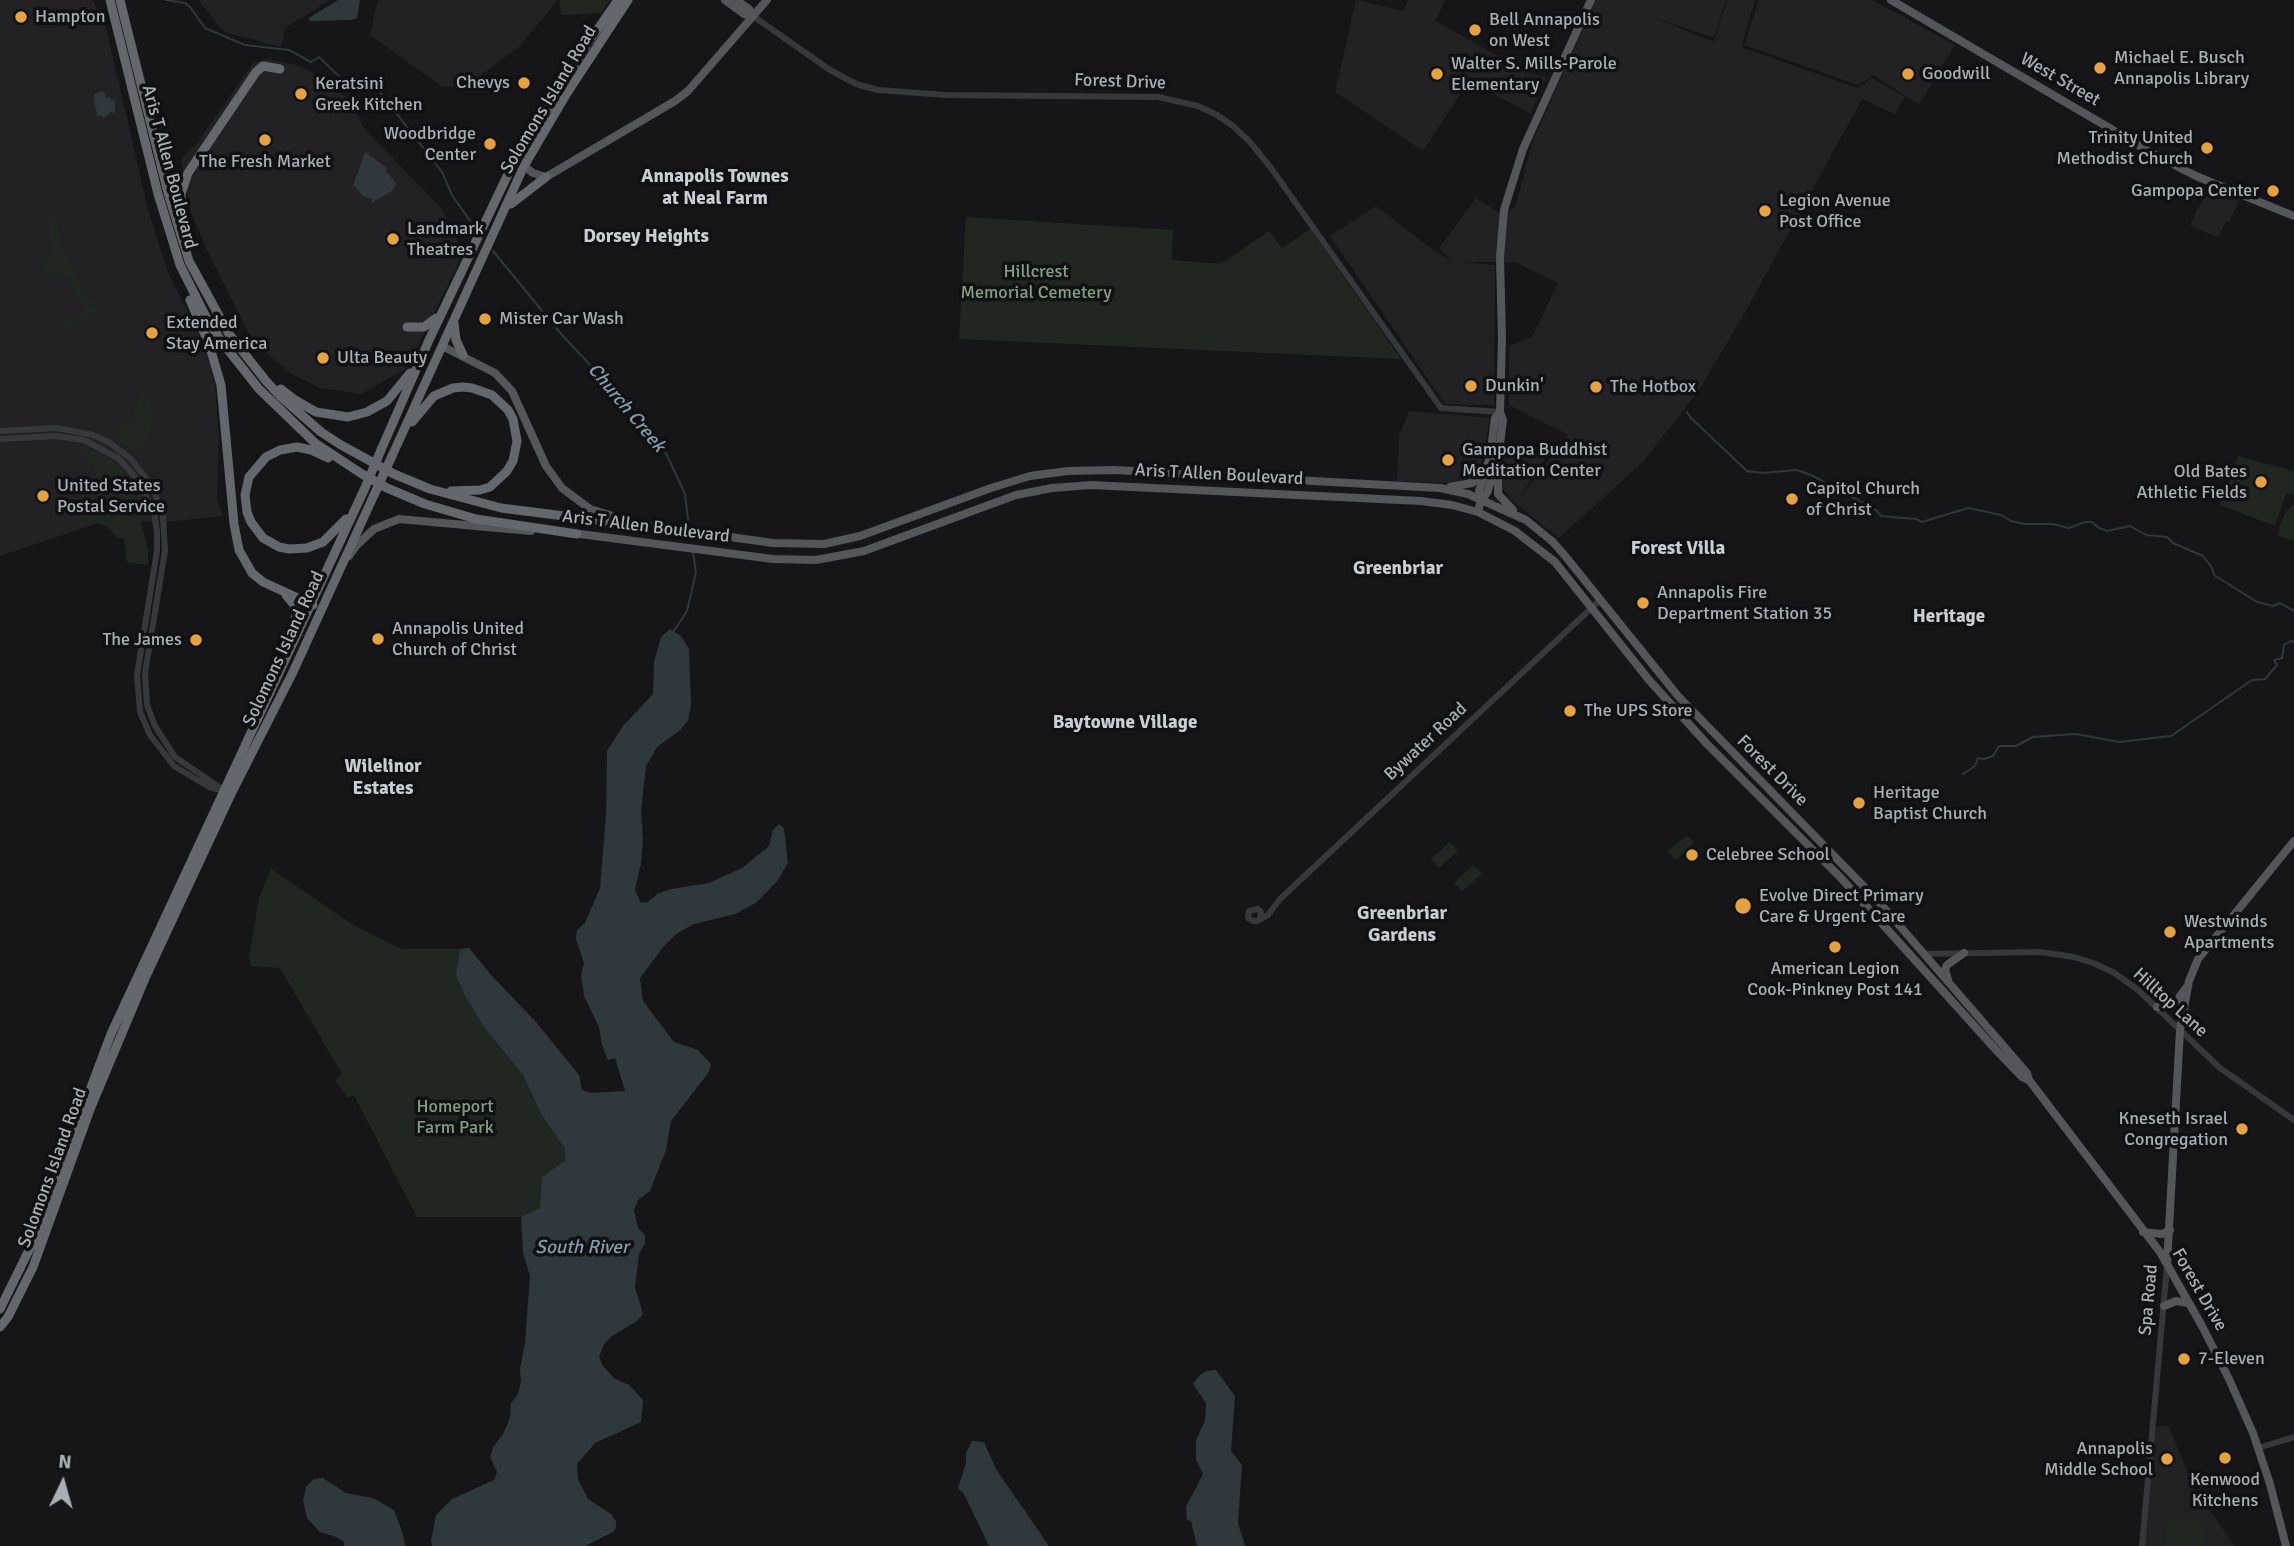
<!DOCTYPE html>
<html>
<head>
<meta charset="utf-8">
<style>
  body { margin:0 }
  #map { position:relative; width:2294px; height:1546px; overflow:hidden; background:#161618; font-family:Signika,sans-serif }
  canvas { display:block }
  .north { position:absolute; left:28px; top:1448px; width:70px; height:70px; -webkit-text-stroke:5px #111113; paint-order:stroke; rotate:5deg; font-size:19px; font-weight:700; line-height:28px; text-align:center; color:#a9aeb7 }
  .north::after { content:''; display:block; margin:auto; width:24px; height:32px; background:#a9aeb7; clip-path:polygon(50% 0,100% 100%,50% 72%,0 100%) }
</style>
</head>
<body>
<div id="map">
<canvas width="2294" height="1546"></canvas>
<div class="north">N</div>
</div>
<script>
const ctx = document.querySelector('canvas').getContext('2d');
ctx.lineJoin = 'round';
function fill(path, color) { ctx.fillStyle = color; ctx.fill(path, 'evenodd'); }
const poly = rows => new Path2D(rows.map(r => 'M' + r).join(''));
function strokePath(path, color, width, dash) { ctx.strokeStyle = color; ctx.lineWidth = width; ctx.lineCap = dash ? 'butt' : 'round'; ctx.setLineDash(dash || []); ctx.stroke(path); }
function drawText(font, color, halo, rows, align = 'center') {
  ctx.font = font + ' Signika,sans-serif'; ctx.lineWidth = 7; ctx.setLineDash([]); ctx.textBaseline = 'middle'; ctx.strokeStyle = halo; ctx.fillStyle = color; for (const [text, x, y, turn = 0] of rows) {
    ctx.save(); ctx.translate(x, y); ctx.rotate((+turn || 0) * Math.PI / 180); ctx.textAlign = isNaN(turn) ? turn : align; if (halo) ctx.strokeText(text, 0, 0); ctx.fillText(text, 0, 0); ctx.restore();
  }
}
const built = poly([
  [0,0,93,0,107,31,146,202,167,270,205,346,215,386,219,436,217,499,223,516,176,521,101,522,0,556],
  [198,0,330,0,285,28,281,47,224,32],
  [378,0,558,0,520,46,464,88,441,86,370,35],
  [1356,0,1403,11,1408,0,1445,0,1436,21,1522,70,1546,78,1531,114,1475,84,1465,87,1423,151,1335,92],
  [1596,0,1726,0,1714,38,1650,16,1714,42,1727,0,1755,0,1741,47,1857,88,1872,78,1905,97,1895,114,1862,99,1743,316,1699,390,1643,462,1559,538,1515,503,1501,488,1505,447,1548,454,1519,499,1568,435,1509,405,1509,346,1532,337,1558,283,1515,262,1460,262,1495,265,1494,405,1445,404,1330,236,1376,206,1433,250,1453,262,1439,248,1476,198,1500,213,1515,208,1532,143],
  [1759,0,1872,0,1955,45,1919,105,1874,75,1858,85,1744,45],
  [267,59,295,65,314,73,330,82,351,102,364,128,441,208,464,253,406,369,361,394,320,388,292,374,253,342,205,246,191,212,181,159,198,142,253,63],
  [2210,184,2241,198,2229,222,2226,221,2218,238,2190,225],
  [1409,411,1490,418,1480,470,1465,484,1397,481,1399,437],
  [2162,1425,2169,1427,2195,1490,2235,1546,2141,1546,2156,1427]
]);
const green = poly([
  [559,0,610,0,601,13,561,15],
  [52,215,55,218,63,250,96,312,95,315,70,329,67,329,65,323,87,310,64,274,45,275,43,272,44,263,53,254,47,218],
  [966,217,1173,230,1172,260,1221,264,1269,231,1282,248,1310,229,1401,359,959,339],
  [142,392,145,392,151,405,153,420,149,438,141,449,134,452,118,439,125,420,132,420],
  [75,445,100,453,112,461,129,477,148,549,148,565,127,562,124,539,117,537,106,526,88,521,80,499,101,491,101,487,93,465,84,452],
  [2238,456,2294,471,2294,495,2286,493,2275,526,2220,505],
  [2294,504,2294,541,2278,536,2280,524,2287,510],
  [1687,836,1694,842,1676,860,1667,851],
  [1450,842,1458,851,1439,868,1431,859],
  [1473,865,1482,874,1462,891,1454,883],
  [271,869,355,926,401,949,460,949,457,975,465,996,484,1027,523,1075,541,1114,565,1149,565,1160,542,1177,541,1208,521,1217,417,1217,354,1095,348,1098,335,1080,342,1074,280,968,251,966,249,957,259,898],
  [2168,1517,2206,1522,2204,1546,2165,1546]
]);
const water = poly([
  [338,0,360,0,357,18,352,20,309,21,309,18],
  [101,91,105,93,106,98,110,97,111,101,114,99,115,106,115,113,111,112,104,118,100,115,98,117,95,106,94,95],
  [365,152,387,168,386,171,396,183,393,190,372,203,372,199,363,196,355,186,353,186],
  [670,629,681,636,689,649,691,704,688,721,679,731,657,747,646,766,641,811,643,838,641,863,635,890,641,903,648,902,657,894,671,889,709,883,742,868,769,846,773,830,779,824,784,828,788,863,778,880,756,903,735,914,694,924,676,934,664,946,640,978,643,1001,674,1042,698,1050,711,1064,709,1072,671,1121,666,1150,650,1191,638,1200,634,1210,638,1228,645,1235,645,1243,639,1254,635,1287,643,1314,637,1321,612,1336,604,1344,599,1357,603,1366,615,1379,629,1385,643,1400,641,1422,595,1443,577,1464,578,1479,588,1499,611,1514,616,1521,616,1528,613,1532,585,1546,432,1546,431,1541,436,1515,452,1499,494,1480,497,1472,490,1457,493,1447,503,1434,510,1418,511,1403,518,1394,521,1382,520,1369,525,1343,530,1276,523,1253,521,1217,540,1208,542,1177,565,1160,565,1149,541,1114,523,1075,484,1027,465,996,456,975,460,949,469,948,492,976,536,1022,579,1075,582,1090,591,1093,625,1091,615,1058,608,1060,602,1045,599,1027,584,996,581,975,584,963,576,939,577,930,585,923,600,888,606,814,607,751,623,726,653,694,654,662,661,637],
  [1216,1370,1235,1396,1231,1451,1242,1465,1238,1523,1245,1546,1197,1546,1191,1521,1187,1520,1186,1507,1203,1474,1196,1460,1196,1440,1205,1421,1206,1403,1193,1384,1199,1376,1206,1371],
  [972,1441,984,1442,996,1469,1049,1546,989,1546,964,1494,958,1488,966,1463,966,1453],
  [323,1478,346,1493,373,1498,394,1510,403,1534,405,1546,344,1546,344,1542,336,1537,320,1532,307,1518,303,1501,306,1487,314,1479]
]);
const stream = poly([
  [166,0,185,3,190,7,205,28,226,37,245,45,289,50,311,62,319,57,346,83,370,85,379,91,442,172,452,195,475,228],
  [493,251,562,335,609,385,636,424,666,453,685,494,689,527],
  [1687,412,1691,418,1747,471,1762,473,1797,470,1811,475,1876,510,1881,516,1916,519,1922,522,1968,508,2001,515,2011,521,2025,524,2053,524,2069,528,2085,522,2092,522,2099,528,2107,531,2130,526,2146,535,2167,537,2173,543,2203,556,2212,568,2214,575,2257,602,2273,606,2280,603,2294,611],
  [674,631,687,611,696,572,693,553],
  [1963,774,1975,766,1978,758,1984,759,1993,756,1999,746,2016,746,2033,737,2076,734,2119,742,2171,736,2252,680,2265,679,2277,665,2274,660,2282,658,2284,645,2291,641,2294,642]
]);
const minor = poly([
  [753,16,830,70,856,84,878,90,945,95,1158,97,1198,106,1217,115,1233,126,1250,142,1271,168,1441,408,1500,412],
  [0,431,57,428,93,435,110,443,131,459,152,486,163,516,165,551,145,673,147,705,155,726,175,757,222,789],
  [0,439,55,436,84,440,118,458,138,480,154,513,157,531,157,551,137,675,140,712,150,735,174,766,209,787,225,791],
  [1260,918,1261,912,1258,909,1249,911,1248,918,1253,921,1257,921,1268,915,1280,899,1600,600],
  [1924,954,2040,952,2074,957,2093,963,2113,972,2137,989,2220,1068,2294,1120],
  [2258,1448,2294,1437],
  [2142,1546,2167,1266]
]);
const major = poly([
  [725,0,744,14,753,16],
  [736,0,749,9,753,16],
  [1891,0,2159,157,2196,176,2294,216],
  [524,166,533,173,546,177,675,101,688,91,767,0],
  [442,346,495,373,512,391,546,466,562,488,590,509,629,521],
  [1498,469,1498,494,1513,510],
  [1450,487,1472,483,1480,477,1483,470],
  [1481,500,1479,491,1490,457,1495,418,1500,412],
  [1478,512,1481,500,1487,493,1498,459,1503,420,1500,412,1502,339,1500,257,1504,210,1523,149,1591,0],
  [645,525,773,543,824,544,860,536,991,488,1030,476,1068,471,1114,470,1440,488,1468,494,1526,520,1553,542,1566,557,1678,696,1879,902,2027,1073,2029,1080,2160,1252,2202,1326,2229,1379,2253,1433,2270,1484,2286,1546],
  [572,533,773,559,816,560,864,551,1016,495,1052,488,1091,485,1421,501,1452,505,1478,512,1515,531,1555,562,1649,680,1707,744,1840,877,1997,1051,2022,1077,2029,1080],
  [349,556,357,545,374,529,399,519,531,531],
  [1948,979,1945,970,1947,965,1964,953],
  [2157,1007,2176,1007,2180,996,2186,988],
  [2143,1232,2162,1234,2170,1230],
  [2167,1264,2180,1030,2189,981,2198,959,2294,841],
  [2164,1306,2176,1301,2188,1303]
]);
const highway = poly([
  [110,0,158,194,180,265,206,317,221,341,259,389,315,443,362,474,387,488,425,504,476,519,577,534],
  [120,0,168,193,189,261,229,334,266,381,280,396,321,432,341,445,394,474,430,489,501,508,651,527],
  [511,204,546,177],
  [184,232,181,194,188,173,256,72,263,66,280,69],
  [190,300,209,344,221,385,234,524,239,550,252,573,263,582,313,605],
  [454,323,456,340,463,355],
  [407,327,424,327,436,318],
  [281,389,295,400,316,412,348,417,367,412,387,401,410,373],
  [412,422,434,396,453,388,463,387,472,388,492,395,508,410,513,419,517,441,513,461,507,471,490,487,480,490,451,491],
  [381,450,429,340,510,170,584,49,618,0],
  [392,456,524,166,567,93,628,0],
  [328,458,311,450,297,447,280,450,266,457,249,477,245,495,247,512,251,522,263,538,279,547,289,549,307,548,323,542,346,519],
  [286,595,296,607,297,612,291,631,292,643],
  [0,1309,33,1242,111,1034,364,490],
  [0,1327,8,1317,33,1267,91,1107,146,976,231,794,293,672,374,495]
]);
const highwayBridge = poly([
  [364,490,381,450],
  [374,495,392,456]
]);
const markers = [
  [21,17,7,"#e4a242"],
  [1475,30,7,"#e4a242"],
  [2100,68,7,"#e4a242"],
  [1437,74,7,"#e4a242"],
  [1908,74,7,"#e4a242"],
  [524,83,7,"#e4a242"],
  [301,94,7,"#e4a242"],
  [265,140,7,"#e4a242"],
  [490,144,7,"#e4a242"],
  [2207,148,7,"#e4a242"],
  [2273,191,7,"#e4a242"],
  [1765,211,7,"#e4a242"],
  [393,239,7,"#e4a242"],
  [485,319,7,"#e4a242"],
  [152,333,7,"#e4a242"],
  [323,358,7,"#e4a242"],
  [1471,386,7,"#e4a242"],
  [1596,387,7,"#e4a242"],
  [1448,460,7,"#e4a242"],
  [2261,482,7,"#e4a242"],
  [43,496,7,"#e4a242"],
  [1792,499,7,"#e4a242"],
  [1643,603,7,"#e4a242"],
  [378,639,7,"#e4a242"],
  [196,640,7,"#e4a242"],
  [1570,711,7,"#e4a242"],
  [1859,803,7,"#e4a242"],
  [1692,855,7,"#e4a242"],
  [1743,906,9,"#e4a242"],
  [2170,932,7,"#e4a242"],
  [1835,947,7,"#e4a242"],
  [2242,1129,7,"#e4a242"],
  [2184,1359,7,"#e4a242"],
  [2225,1458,7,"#e4a242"],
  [2167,1459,7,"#e4a242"]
];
const poiNames = [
  ["Hampton",35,17],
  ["Bell Annapolis",1489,20],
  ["on West",1489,41],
  ["Michael E. Busch",2114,58],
  ["Annapolis Library",2114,79],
  ["Walter S. Mills-Parole",1451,64],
  ["Elementary",1451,85],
  ["Goodwill",1922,74],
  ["Chevys",510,83,"right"],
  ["Keratsini",315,84],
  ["Greek Kitchen",315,105],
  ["Woodbridge",476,134,"right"],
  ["Center",476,155,"right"],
  ["Trinity United",2193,138,"right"],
  ["Methodist Church",2193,159,"right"],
  ["The Fresh Market",265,162,"center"],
  ["Gampopa Center",2259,191,"right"],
  ["Legion Avenue",1779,201],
  ["Post Office",1779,222],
  ["Landmark",407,229],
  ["Theatres",407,250],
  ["Mister Car Wash",499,319],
  ["Extended",166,323],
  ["Stay America",166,344],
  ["Ulta Beauty",337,358],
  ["Dunkin'",1485,386],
  ["The Hotbox",1610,387],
  ["Gampopa Buddhist",1462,450],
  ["Meditation Center",1462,471],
  ["Old Bates",2247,472,"right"],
  ["Athletic Fields",2247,493,"right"],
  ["United States",57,486],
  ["Postal Service",57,507],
  ["Capitol Church",1806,489],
  ["of Christ",1806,510],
  ["Annapolis Fire",1657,593],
  ["Department Station 35",1657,614],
  ["Annapolis United",392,629],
  ["Church of Christ",392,650],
  ["The James",182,640,"right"],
  ["The UPS Store",1584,711],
  ["Heritage",1873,793],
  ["Baptist Church",1873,814],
  ["Celebree School",1706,855],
  ["Evolve Direct Primary",1759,896],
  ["Care & Urgent Care",1759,917],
  ["Westwinds",2184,922],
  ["Apartments",2184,943],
  ["American Legion",1835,969,"center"],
  ["Cook-Pinkney Post 141",1835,990,"center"],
  ["Kneseth Israel",2228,1119,"right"],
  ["Congregation",2228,1140,"right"],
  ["7-Eleven",2198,1359],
  ["Annapolis",2153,1449,"right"],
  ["Middle School",2153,1470,"right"],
  ["Kenwood",2225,1480,"center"],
  ["Kitchens",2225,1501,"center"]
];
const streetNames = [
  ["West Street",2060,80,30],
  ["Forest Drive",1120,82,2],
  ["Solomons Island Road",549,100,-59],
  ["Aris T Allen Boulevard",169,167,75],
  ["Aris T Allen Boulevard",1219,475,3],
  ["Aris T Allen Boulevard",646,527,7],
  ["Solomons Island Road",284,649,-65],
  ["Bywater Road",1426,742,-43],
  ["Forest Drive",1772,771,45],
  ["Hilltop Lane",2170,1003,42],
  ["Solomons Island Road",53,1168,-70],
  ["Forest Drive",2199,1290,60],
  ["Spa Road",2149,1300,-85]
];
const parkNames = [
  ["Hillcrest",1036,272],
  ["Memorial Cemetery",1036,293],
  ["Homeport",455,1107],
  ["Farm Park",455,1128]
];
const neighbourhoodNames = [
  ["Annapolis Townes",715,177],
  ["at Neal Farm",715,199],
  ["Dorsey Heights",646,237],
  ["Forest Villa",1678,549],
  ["Greenbriar",1398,569],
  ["Heritage",1949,617],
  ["Baytowne Village",1125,723],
  ["Wilelinor",383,767],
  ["Estates",383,789],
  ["Greenbriar",1402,914],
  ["Gardens",1402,936]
];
const waterNames = [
  ["Church Creek",626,408,50],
  ["South River",582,1248]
];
fill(built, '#222225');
fill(green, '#202721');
fill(water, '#2f383d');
strokePath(stream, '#2f383d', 2);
strokePath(minor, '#37383c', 6);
strokePath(major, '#54565b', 8);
strokePath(highway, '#64676d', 9);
strokePath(highwayBridge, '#64676d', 9);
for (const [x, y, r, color] of markers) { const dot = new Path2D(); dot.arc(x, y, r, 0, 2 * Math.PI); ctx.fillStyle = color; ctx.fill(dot); strokePath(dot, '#111113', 2.5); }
drawText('18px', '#a9aeb7', '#111113', poiNames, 'left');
drawText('18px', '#a9aeb7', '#111113', streetNames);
drawText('18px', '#82a081', '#111113', parkNames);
drawText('bold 19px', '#cacdd3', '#111113', neighbourhoodNames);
drawText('italic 19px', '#839daf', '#111113', waterNames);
</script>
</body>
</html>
